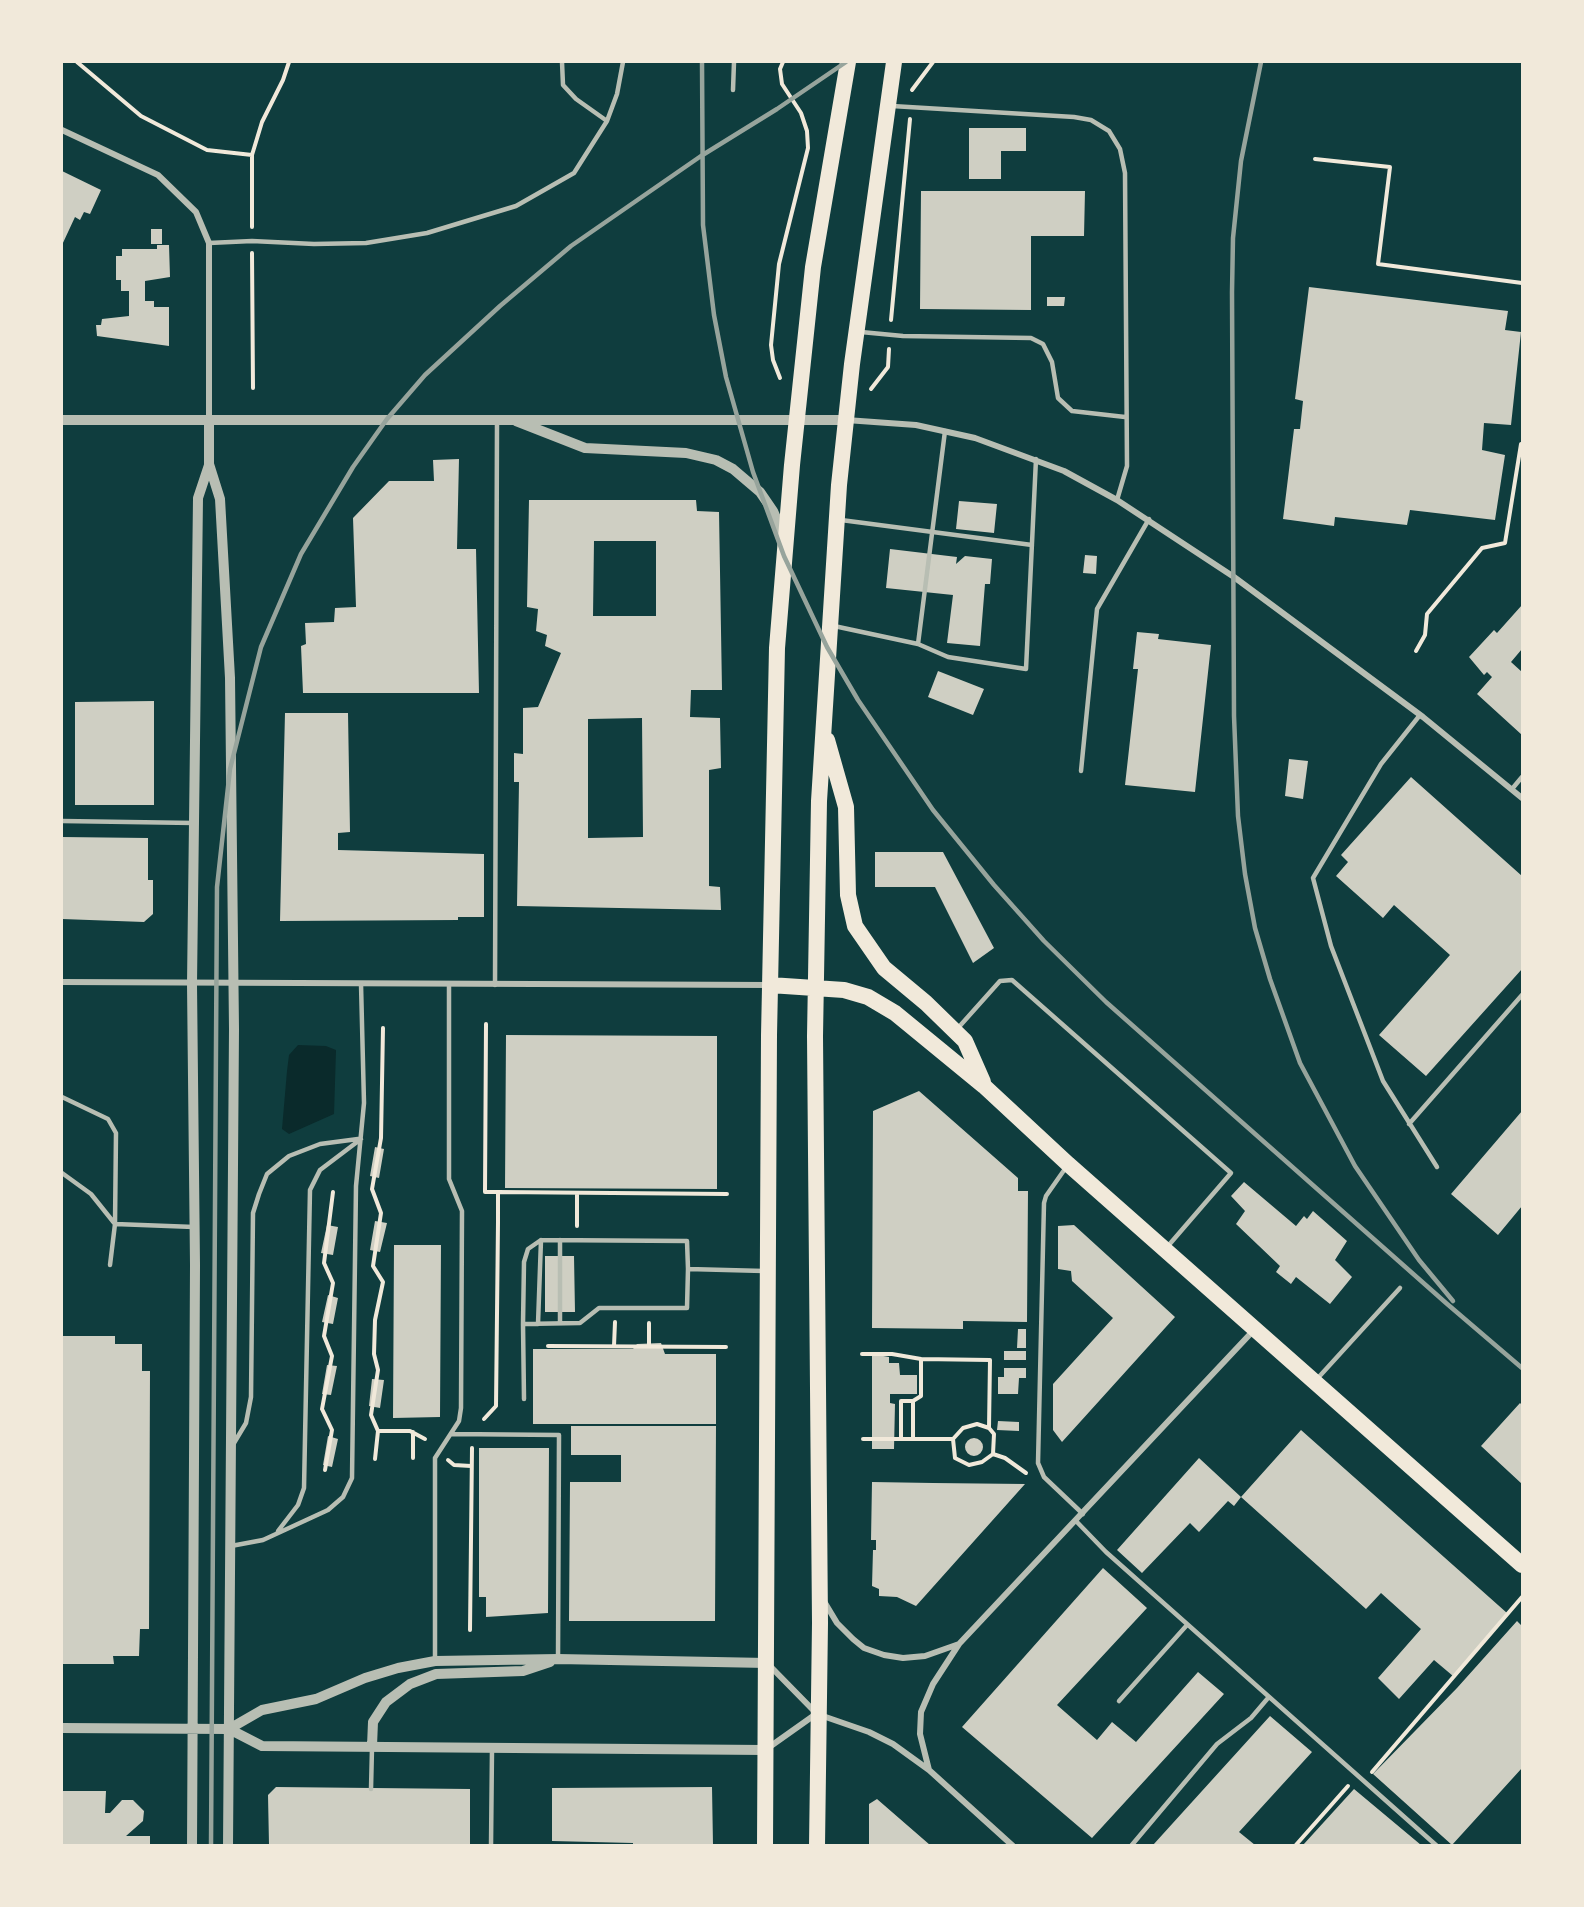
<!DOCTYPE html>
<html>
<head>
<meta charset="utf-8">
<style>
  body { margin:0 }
  #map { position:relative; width:1584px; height:1907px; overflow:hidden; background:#0f3d3e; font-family:"Nunito Sans",sans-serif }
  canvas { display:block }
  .frame { position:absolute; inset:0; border:63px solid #f1e9da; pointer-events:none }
</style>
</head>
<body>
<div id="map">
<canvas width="1584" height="1907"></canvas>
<div class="frame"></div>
</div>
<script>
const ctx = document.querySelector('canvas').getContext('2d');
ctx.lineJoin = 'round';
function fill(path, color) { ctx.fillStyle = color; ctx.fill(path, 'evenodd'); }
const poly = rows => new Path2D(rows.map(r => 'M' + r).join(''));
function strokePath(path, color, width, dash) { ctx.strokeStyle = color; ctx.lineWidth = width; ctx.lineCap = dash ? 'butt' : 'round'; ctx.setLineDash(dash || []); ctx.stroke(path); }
const water = poly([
  [298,1045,326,1046,336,1050,334,1114,289,1134,282,1129,287,1071,289,1055]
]);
const building = poly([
  [969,128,1026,128,1026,151,1001,151,1001,179,969,179],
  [62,171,101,190,90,214,84,212,80,220,75,217,62,245],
  [921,191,1085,191,1084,236,1031,236,1031,310,920,309],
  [151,229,162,229,162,244,151,244],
  [157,245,169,245,170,277,145,281,145,301,154,301,154,307,169,307,169,346,97,336,96,325,101,325,102,319,129,316,129,291,121,291,121,280,116,280,116,256,122,256,122,249,157,249],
  [1309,287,1508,311,1505,330,1521,332,1511,425,1484,423,1482,450,1505,455,1495,520,1410,510,1407,525,1335,517,1334,526,1283,519,1294,429,1300,429,1303,401,1295,399],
  [1047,297,1065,297,1064,306,1047,306],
  [459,459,457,549,476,549,479,693,303,693,301,646,306,644,305,623,334,622,335,608,356,607,353,518,389,481,434,481,433,460],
  [529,500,696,500,697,511,719,512,722,690,691,690,690,717,720,718,721,768,709,770,709,886,720,887,721,910,517,906,519,782,514,782,514,753,523,754,523,708,538,707,561,653,545,646,547,635,536,631,538,609,527,607],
  [594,541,656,541,656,616,593,616],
  [642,718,643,837,588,838,588,719],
  [959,501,997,504,994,533,956,529],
  [890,549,957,557,956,564,965,556,992,559,990,584,985,584,980,646,947,643,953,595,886,588],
  [1085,555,1097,556,1096,574,1083,573],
  [1522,605,1522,649,1511,662,1522,672,1522,735,1477,694,1492,677,1487,672,1484,675,1469,657,1494,630,1497,633],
  [1137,632,1159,634,1158,639,1211,645,1195,792,1125,785,1138,669,1133,669],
  [938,671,984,689,973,715,928,697],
  [154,701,154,805,75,805,75,702],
  [285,713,348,713,350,832,338,833,338,850,484,854,484,917,458,917,458,920,280,921],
  [1289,759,1308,761,1303,799,1285,796],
  [1411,777,1522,876,1522,969,1426,1076,1379,1035,1450,955,1394,905,1383,918,1336,876,1348,862,1341,855],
  [62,837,148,838,148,880,153,880,153,914,144,922,62,919],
  [875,852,943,852,994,948,973,963,935,887,875,887],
  [506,1035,717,1036,717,1189,505,1188],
  [919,1091,1018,1178,1018,1191,1028,1191,1027,1322,963,1321,963,1329,872,1328,873,1111],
  [1522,1111,1522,1206,1498,1235,1451,1194],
  [375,1147,384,1149,379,1178,370,1176],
  [1244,1182,1296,1226,1304,1216,1307,1219,1313,1211,1347,1241,1335,1260,1352,1277,1330,1304,1296,1277,1291,1284,1276,1272,1280,1266,1236,1224,1245,1211,1231,1196],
  [375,1221,387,1223,380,1252,370,1250],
  [327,1225,338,1227,333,1255,321,1253],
  [1074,1225,1175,1317,1062,1442,1053,1430,1053,1384,1113,1318,1072,1281,1071,1271,1058,1269,1058,1226],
  [394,1245,441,1245,440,1417,393,1418],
  [545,1256,574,1256,575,1312,545,1312],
  [328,1295,338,1298,333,1324,322,1322],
  [1018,1329,1026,1329,1026,1348,1017,1348],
  [62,1336,115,1336,115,1344,142,1344,142,1371,150,1371,149,1629,140,1629,139,1656,113,1656,114,1664,62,1664],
  [661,1343,665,1354,716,1354,716,1424,533,1424,533,1349,633,1349,637,1344],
  [1004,1351,1026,1351,1026,1360,1004,1360],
  [872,1354,889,1357,889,1363,899,1363,900,1375,917,1375,917,1394,890,1394,890,1403,895,1404,894,1449,872,1449],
  [327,1365,337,1366,331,1395,322,1394],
  [1004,1368,1026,1368,1026,1378,1019,1378,1018,1394,998,1394,998,1377,1004,1377],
  [372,1379,384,1380,380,1408,369,1406],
  [1520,1403,1522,1405,1522,1484,1481,1446],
  [998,1421,1019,1422,1019,1431,997,1430],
  [571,1426,716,1426,715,1621,569,1621,570,1482,621,1482,621,1455,571,1455],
  [1301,1430,1507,1613,1453,1676,1434,1660,1399,1699,1378,1678,1421,1629,1381,1593,1366,1609,1241,1497,1234,1506,1228,1501,1199,1532,1190,1523,1142,1573,1117,1550,1199,1458,1241,1497],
  [328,1436,338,1439,332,1467,323,1465],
  '965 1447a9 9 0 1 1 18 0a9 9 0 1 1-18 0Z',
  [479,1448,549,1448,548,1613,486,1617,486,1597,479,1597],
  [872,1482,933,1483,1025,1484,916,1606,897,1597,879,1596,879,1589,872,1586,873,1550,876,1550,876,1540,871,1540],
  [1103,1568,1147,1608,1057,1705,1097,1740,1112,1722,1136,1742,1198,1672,1224,1694,1092,1838,962,1727],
  [1517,1621,1522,1626,1522,1768,1452,1845,1373,1774,1457,1688],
  [1270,1716,1312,1752,1239,1832,1255,1845,1153,1845],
  [276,1787,470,1789,470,1845,269,1845,268,1795],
  [712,1787,713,1845,633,1845,633,1843,552,1841,552,1788],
  [1354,1789,1421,1845,1303,1845],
  [62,1791,106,1791,105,1813,110,1813,122,1800,133,1800,144,1811,143,1821,126,1836,150,1836,150,1845,62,1845],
  [877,1799,930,1845,869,1845,869,1804]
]);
const path = poly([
  [77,62,141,116,207,150,252,155],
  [912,90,933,62],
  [1315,159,1390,167,1378,264,1522,283],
  [252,227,252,155,262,122,283,80,289,62],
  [252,253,253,388],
  [891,320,910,119],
  [780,378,773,360,771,345,779,264,808,148,807,131,801,113,782,84,780,69,783,62],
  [871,389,888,367,889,349],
  [1416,651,1425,635,1427,614,1482,548,1505,543,1521,444],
  [498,1192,727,1194],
  [577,1226,577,1193],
  [649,1323,649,1346],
  [548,1346,726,1347],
  [614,1346,615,1322],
  [862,1354,892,1354,921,1359,921,1396,913,1401,901,1401,901,1439,863,1439],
  [921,1359,990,1360,989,1428],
  [484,1419,496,1406,498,1222,498,1192,485,1192,486,1024],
  [378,1431,410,1431,425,1439],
  [413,1432,413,1458],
  [901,1439,953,1439,963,1428,977,1424,989,1428,994,1434,993,1454,982,1462,969,1465,955,1458,953,1439],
  [913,1439,913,1401],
  [993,1454,1005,1458,1026,1473],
  [375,1459,378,1431,371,1415,378,1370,374,1354,375,1320,383,1282,373,1266,381,1213,372,1189,381,1138,383,1028],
  [448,1460,454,1465,471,1466],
  [325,1470,332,1430,322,1409,332,1356,324,1336,333,1283,324,1263,333,1192],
  [470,1630,472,1448],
  [1372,1772,1522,1597],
  [1295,1846,1348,1786]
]);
const service = poly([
  [562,62,563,85,576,99,607,121],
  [733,90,734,62],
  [892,106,1074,117,1091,120,1109,131,1120,149,1125,173,1127,466,1117,500],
  [209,243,252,241,314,244,366,243,427,233,516,206,574,173,607,121,617,94,623,62],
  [861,332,903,336,1031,338,1043,344,1052,362,1058,398,1072,411,1125,417],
  [841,520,1032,545],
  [834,626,918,644,945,431],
  [918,644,948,657,1026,669,1036,459],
  [1420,715,1381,764,1313,878,1331,946,1383,1081,1437,1167],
  [1081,771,1097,609,1149,519],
  [1512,789,1522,777],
  [62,821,194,823],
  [495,985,497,422],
  [958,1028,1000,981,1012,980,1231,1173,1168,1246],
  [62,1097,108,1119,116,1133,115,1224,110,1265],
  [1409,1124,1522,995],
  [1067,1166,1046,1196,1044,1203,1038,1463,1044,1477,1083,1514],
  [62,1173,91,1194,115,1224,194,1227],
  [560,1240,560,1323],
  [688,1269,687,1308,599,1308,580,1323,523,1324,524,1262,528,1249,541,1240,687,1241,688,1269,764,1271],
  [523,1324,524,1399],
  [538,1324,541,1240],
  [1317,1379,1400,1288],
  [451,1434,559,1435,558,1659],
  [234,1443,246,1423,251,1397,253,1213,259,1194,267,1174,289,1156,320,1144,358,1139],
  [1076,1521,1106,1552,1437,1846],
  [278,1531,298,1505,304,1488,310,1190,320,1170,361,1139],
  [231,1546,263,1540,328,1510,343,1497,352,1478,356,1186,364,1103,361,984],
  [435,1661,435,1458,459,1421,461,1408,462,1211,449,1179,449,984],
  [1119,1701,1187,1625],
  [371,1789,372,1748],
  [491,1846,492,1749],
  [1131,1846,1217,1744,1251,1718,1268,1698]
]);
const minor = poly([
  [62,130,158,175,196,212,209,243,209,420],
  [846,420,916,425,975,438,1064,471,1117,500,1234,577,1423,717,1522,798],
  [62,982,770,985],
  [825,1603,837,1623,853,1639,864,1648,884,1655,903,1658,925,1656,959,1644],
  [769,1665,817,1714,869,1732,893,1744,929,1770,1013,1846],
  [768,1748,816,1714],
  [929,1770,920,1734,921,1712,933,1684,959,1644,1253,1331]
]);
const tertiary = poly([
  [62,420,846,420],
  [209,420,209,464,220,499,230,678,234,1029,228,1846],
  [516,421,585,448,686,453,716,460,733,469,760,492,773,511,784,536],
  [62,1728,229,1729,262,1746,765,1750],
  [229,1729,262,1710,316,1699,365,1678,398,1668,435,1661,558,1659,767,1663],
  [372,1746,373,1722,386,1702,410,1684,436,1674,523,1671,550,1662],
  [192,1846,195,1265,192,984,198,498,209,465]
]);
const trunk = poly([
  [827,740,846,807,848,895,855,926,884,968,926,1003,965,1041,983,1082],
  [770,985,844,990,868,997,895,1013,984,1086,1068,1164,1522,1565],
  [765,1846,769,1035,777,648,792,465,813,267,848,62],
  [817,1846,820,1623,815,1036,819,801,839,485,852,364,894,62]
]);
const rail = poly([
  [702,62,703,225,714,315,726,377,753,472,784,556,827,647,858,700,933,810,994,885,1044,941,1106,1002,1446,1303,1522,1368],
  [1261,62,1241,161,1233,238,1232,292,1234,716,1238,816,1245,874,1255,928,1270,979,1300,1063,1355,1166,1419,1260,1453,1301],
  [211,1846,217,887,230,769,261,647,301,554,353,467,387,419,425,375,500,306,571,246,701,156,777,109,846,62]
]);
fill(water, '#0a2a2b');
fill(building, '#cfcfc3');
strokePath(path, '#f1e9da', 4);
strokePath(service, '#b8beb3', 4.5);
strokePath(minor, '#b8beb3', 6);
strokePath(tertiary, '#b8beb3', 10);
strokePath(trunk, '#f1e9da', 16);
strokePath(rail, '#97a49c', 4.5);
</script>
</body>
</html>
